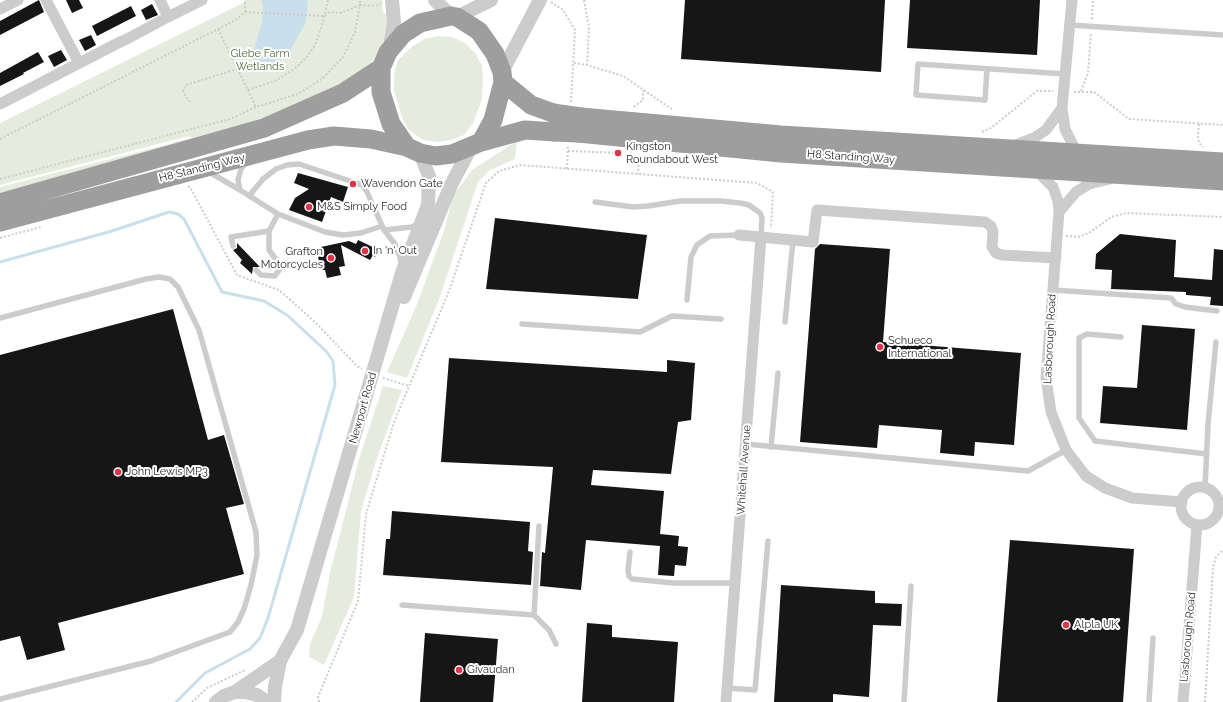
<!DOCTYPE html>
<html>
<head>
<meta charset="utf-8">
<style>
  body { margin:0 }
  canvas { display:block; background:#fff }
</style>
</head>
<body>
<canvas width="1223" height="702"></canvas>
<script>
const ctx = document.querySelector('canvas').getContext('2d');
ctx.lineJoin = 'round';
function fill(path, color) { ctx.fillStyle = color; ctx.fill(path, 'evenodd'); }
const poly = rows => new Path2D(rows.map(r => 'M' + r).join(''));
function strokePath(path, color, width, dash) { ctx.strokeStyle = color; ctx.lineWidth = width; ctx.lineCap = dash ? 'butt' : 'round'; ctx.setLineDash(dash || []); ctx.stroke(path); }
function drawText(font, color, halo, rows, align = 'center') {
  ctx.font = font + ' Raleway,sans-serif'; ctx.lineWidth = 4; ctx.setLineDash([]); ctx.textBaseline = 'middle'; ctx.strokeStyle = halo; ctx.fillStyle = color; for (const [text, x, y, turn = 0] of rows) {
    ctx.save(); ctx.translate(x, y); ctx.rotate((+turn || 0) * Math.PI / 180); ctx.textAlign = isNaN(turn) ? turn : align; if (halo) ctx.strokeText(text, 0, 0); ctx.fillText(text, 0, 0); ctx.restore();
  }
}
const green = poly([
  [245,0,382,0,383,13,389,14,382,46,371,63,317,100,197,143,189,136,0,185,0,123,245,2],
  [438,36,452,37,465,43,475,53,482,65,483,79,482,99,473,123,464,135,451,140,438,142,423,140,409,130,402,118,394,91,394,74,398,60,413,46,425,39],
  [189,139,191,145,0,198,0,187],
  [517,141,515,159,490,170,478,182,440,297,407,378,387,372,417,304,444,231,453,196,472,170],
  [383,386,402,390,376,461,361,511,354,597,324,665,309,657,310,644,322,617,330,573,359,459]
]);
const water = poly([
  [261,0,308,0,306,22,290,51,279,60,269,64,257,63,252,56,262,22,263,7]
]);
const stream = poly([
  [0,262,112,231,169,212,178,214,184,219,222,292,264,301,287,315,326,351,333,361,335,385,268,618,260,638,250,649,205,673,176,702]
]);
const building = poly([
  [39,0,44,12,0,35,0,21],
  [66,0,79,0,83,8,72,13],
  [685,0,885,0,881,72,681,59],
  [910,0,1040,0,1037,55,907,48],
  [152,4,158,15,146,20,141,10],
  [131,6,136,16,97,36,92,26],
  [91,35,96,45,85,51,79,40],
  [61,50,67,60,54,67,48,56],
  [38,52,44,62,23,73,24,74,0,86,0,73],
  [298,173,348,187,343,202,331,197,322,222,289,210,295,198,309,189,294,183],
  [495,218,647,235,638,299,486,289],
  [1120,234,1176,240,1174,277,1212,280,1214,249,1223,250,1223,306,1210,305,1211,297,1186,295,1186,292,1111,289,1112,270,1095,269,1096,254],
  [358,240,379,250,375,257,373,255,370,260,341,245,345,266,339,267,341,275,327,278,325,270,321,270,316,248,349,241,356,244],
  [237,243,260,267,253,267,252,274,240,263,242,260,233,250,237,248],
  [820,244,890,249,883,342,1021,353,1014,445,975,442,974,456,940,453,942,430,879,425,877,448,800,442,815,249],
  [173,309,208,440,224,435,244,504,226,508,244,574,58,623,65,650,27,660,20,636,0,641,0,355],
  [1142,325,1195,329,1187,430,1100,423,1103,386,1137,388],
  [449,358,667,372,667,360,695,363,691,420,678,422,671,474,593,470,591,485,664,491,660,534,679,536,678,546,688,547,686,566,675,565,674,576,658,575,660,546,586,540,581,590,540,586,542,552,545,553,553,467,441,462],
  [392,511,530,522,528,551,533,552,531,585,383,575,386,539,390,539],
  [1010,540,1134,549,1123,702,997,702],
  [781,585,875,591,875,603,902,604,901,626,873,625,869,697,833,694,833,702,774,702],
  [587,623,612,625,612,637,678,642,674,702,582,702],
  [425,633,498,639,493,702,420,702]
]);
const path = poly([
  [584,0,589,27,587,65],
  [551,2,563,10,575,30,571,102],
  [245,12,324,16,330,12,340,13,351,9,360,5,360,0],
  [1092,19,1093,0],
  [218,29,256,107],
  [574,63,587,65,623,76,673,110],
  [248,90,277,80,294,69,307,57,315,45,322,26,328,0],
  [1081,91,1088,73,1091,33],
  [1074,92,1094,92,1129,119,1223,125],
  [190,102,186,97,183,90,186,85,237,69],
  [634,107,643,100,643,90],
  [1199,124,1198,136,1199,143,1203,147],
  [982,132,991,128,1037,91,1053,91],
  [0,139,234,21,245,12,245,0],
  [568,151,621,153],
  [630,153,639,161,638,174],
  [567,169,568,146],
  [0,179,230,119,256,107,298,94,323,78,343,57,355,32,360,5,374,6,381,4],
  [188,187,190,187,237,275,279,290,315,322,357,366,362,369],
  [1066,236,1078,237,1089,233,1111,217,1126,213,1223,217],
  [0,238,41,227],
  [383,378,409,386],
  [192,702,207,688,245,670],
  [319,702,318,697,358,601,366,514,394,422,449,291,486,183,499,171,520,165,757,183,773,192,771,228],
  [1205,702,1213,567,1216,557,1223,550]
]);
const service = poly([
  [1070,25,1223,35],
  [987,69,985,100,916,95,918,64,1065,74],
  [209,172,240,190,238,180,241,169,246,162],
  [240,190,278,214,325,232,343,235,361,233,382,226],
  [249,196,263,179,276,169,287,165,299,164,362,185,367,192,384,230],
  [595,202,633,207,648,206,680,201,721,201,740,203,749,205,760,213,762,218,761,237],
  [233,246,231,237,269,231],
  [401,265,400,257,395,244,384,230,412,227,419,223],
  [256,270,261,275,275,276,280,269,280,265,269,250,269,231,278,214],
  [1053,290,1171,298,1176,304,1185,307,1217,311],
  [687,300,691,257,697,245,710,236,739,235],
  [0,318,146,279,159,277,170,279,178,287,199,330,256,532,257,555,251,585,244,609,238,622,230,632,151,661,0,699],
  [785,322,793,240],
  [522,324,640,332,672,316,721,319],
  [1121,337,1087,334,1079,338,1079,418,1095,441,1207,454],
  [746,444,1028,471,1066,450],
  [771,447,778,373],
  [1205,488,1208,424,1216,342],
  [539,526,534,615,549,630,556,644],
  [630,552,628,571,629,576,632,579,674,583,735,583],
  [402,605,534,615],
  [727,688,755,690,768,541],
  [904,702,911,586],
  [1149,702,1153,638]
]);
const minor = poly([
  [46,0,79,63],
  [1072,0,1062,108,1065,129,1077,153],
  [0,9,18,0],
  [168,17,202,0],
  [125,40,168,17,160,0],
  [0,104,122,41],
  [1016,145,1034,138,1046,130,1062,108],
  [1035,171,1042,176,1053,187,1058,201,1059,212,1046,378,1051,412,1066,450,1086,476,1105,488,1132,498,1182,502],
  [1059,212,1076,192,1089,184,1110,179],
  [739,235,813,242,817,210,985,222,991,226,993,232,992,247,996,253,1002,255,1056,258],
  '1181 506a19 19 0 1 1 38 0a19 19 0 1 1-38 0Z',
  [726,702,761,237],
  [1183,702,1197,525]
]);
const tertiary = poly([
  [435,0,451,16],
  [457,17,491,0],
  [389,51,394,22,392,0],
  [502,72,540,0],
  [404,297,452,183,471,147],
  [235,692,280,661],
  [216,702,224,696,235,692,246,692,257,695,267,702],
  [274,702,275,687,280,661,297,630,402,273,428,205,429,176,420,153]
]);
const trunk = poly([
  [451,16,457,17,479,31,495,54,502,72,503,82,493,120,481,142,452,154,436,156,420,153,407,147,391,124,381,92,381,68,388,52,403,34,420,23,451,16],
  [503,82,531,105,553,113],
  [581,117,781,135,1223,162],
  [578,133,781,153,1223,181],
  [481,142,525,130,555,132],
  [0,203,264,128,343,93,381,68],
  [0,222,308,140,334,136,371,139,407,147]
]);
const trunkBridge = poly([
  [553,113,581,117],
  [555,132,578,133]
]);
const markers = [
  [618,153,4,"#e53249"],
  [353,184,4,"#e53249"],
  [309,207,4,"#e53249"],
  [365,251,4,"#e53249"],
  [331,258,4,"#e53249"],
  [880,347,4,"#e53249"],
  [118,472,4,"#e53249"],
  [1066,625,4,"#e53249"],
  [459,670,4,"#e53249"]
];
const parkNames = [
  ["Glebe Farm",260,54],
  ["Wetlands",260,67]
];
const poiNames = [
  ["Kingston",626,147],
  ["Roundabout West",626,160],
  ["Wavendon Gate",361,184],
  ["M&S Simply Food",317,207],
  ["In 'n' Out",373,251],
  ["Grafton",323,252,"right"],
  ["Motorcycles",323,265,"right"],
  ["Schueco",888,341],
  ["International",888,354],
  ["John Lewis MP3",126,472],
  ["Alpla UK",1074,625],
  ["Givaudan",467,670]
];
const streetNames = [
  ["H8 Standing Way",851,157,4],
  ["H8 Standing Way",202,168,-14],
  ["Lasborough Road",1050,339,-87],
  ["Newport Road",363,408,-74],
  ["Whitehall Avenue",744,470,-86],
  ["Lasborough Road",1188,637,-85]
];
fill(green, '#e6ecdd');
fill(water, '#c9e0ec');
strokePath(stream, '#c9e0ec', 3);
fill(building, '#161616');
strokePath(path, '#ccc', 2, [2, 2]);
strokePath(service, '#ccc', 5.5);
strokePath(minor, '#ccc', 11);
strokePath(tertiary, '#ccc', 14);
strokePath(trunk, '#9e9e9e', 19);
strokePath(trunkBridge, '#9e9e9e', 19);
for (const [x, y, r, color] of markers) { const dot = new Path2D(); dot.arc(x, y, r, 0, 2 * Math.PI); ctx.fillStyle = color; ctx.fill(dot); strokePath(dot, '#fff', 1.5); }
drawText('11px', '#556b3c', '#fff', parkNames);
drawText('11px', '#2f2f2f', '#fff', poiNames, 'left');
drawText('11px', '#2f2f2f', '#fff', streetNames);
</script>
</body>
</html>
